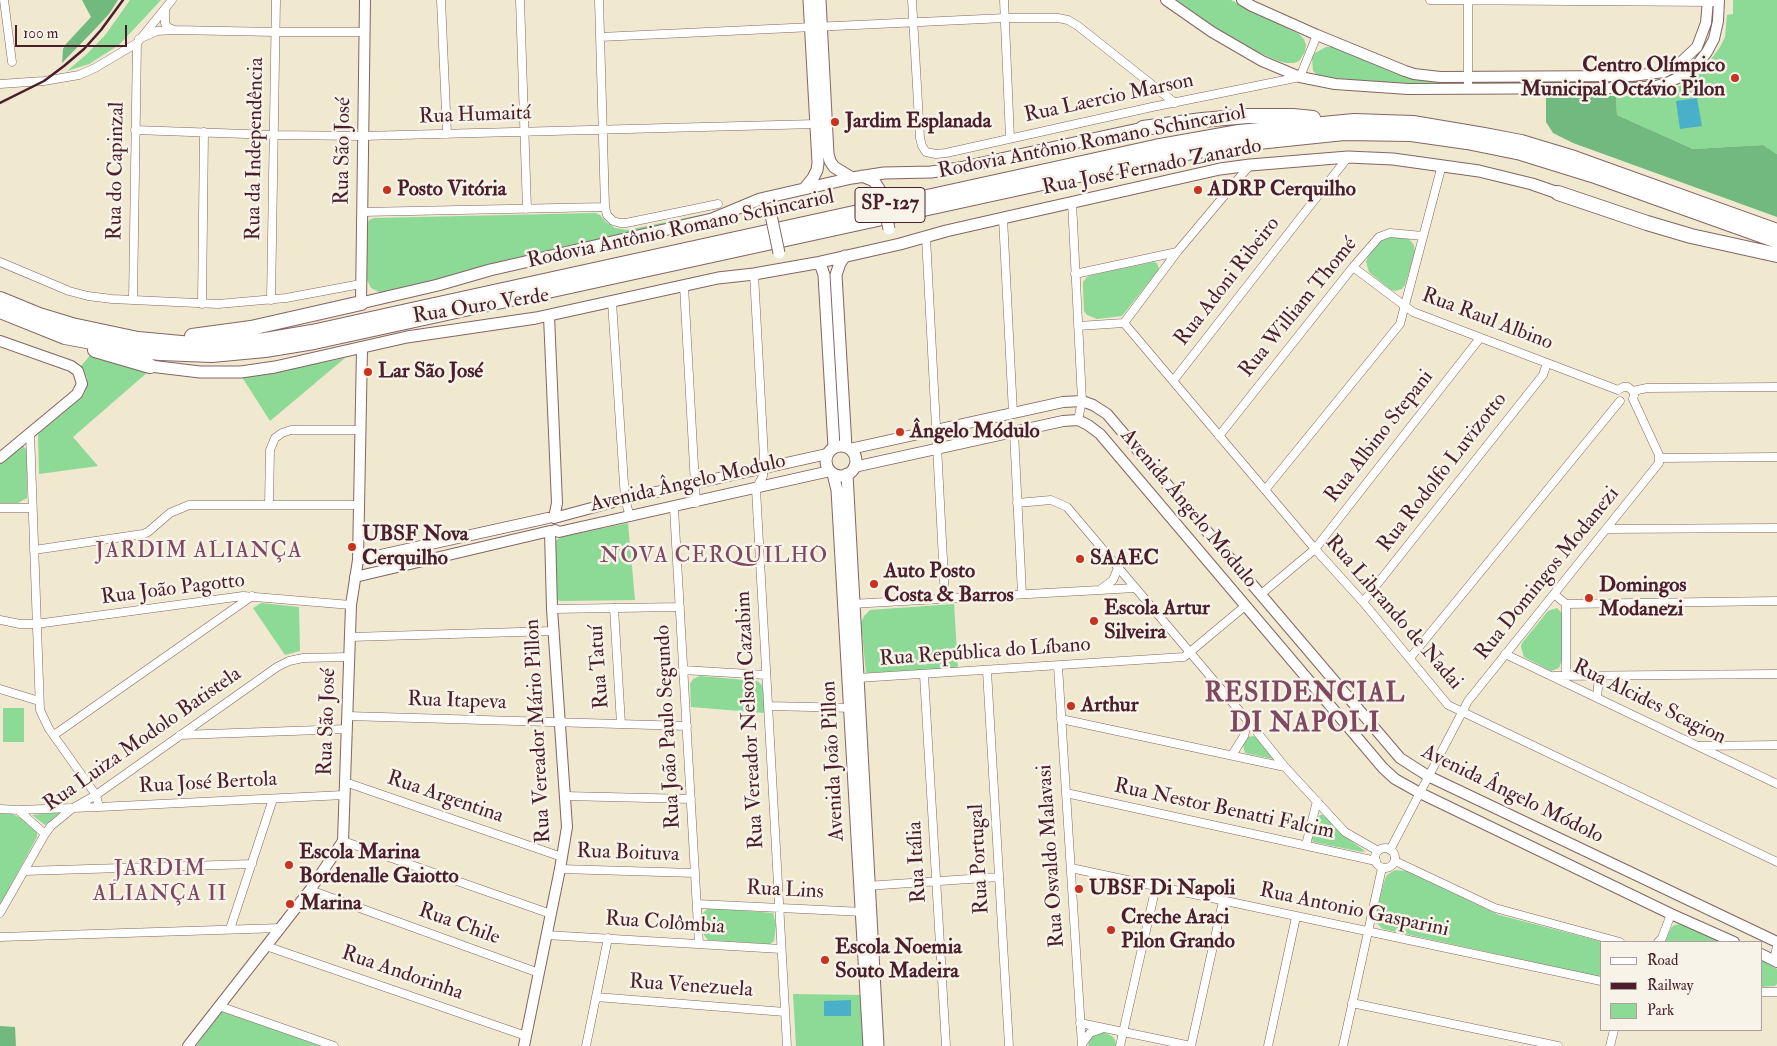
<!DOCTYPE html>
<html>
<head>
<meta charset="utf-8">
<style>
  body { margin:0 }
  #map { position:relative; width:1777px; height:1046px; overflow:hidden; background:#f0e8cf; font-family:"IM FELL Double Pica",serif }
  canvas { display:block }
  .legend { position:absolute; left:1600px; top:941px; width:162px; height:90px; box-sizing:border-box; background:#f7f3e8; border:1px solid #b29e9c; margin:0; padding:6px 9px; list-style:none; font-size:15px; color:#4a1f2b }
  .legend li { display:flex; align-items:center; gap:10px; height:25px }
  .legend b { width:25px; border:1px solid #b29e9c }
  .scale { position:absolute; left:15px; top:25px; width:112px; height:22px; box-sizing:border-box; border:2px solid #4a1f2b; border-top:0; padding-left:6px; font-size:15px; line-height:18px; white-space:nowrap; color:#4a1f2b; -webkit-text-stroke:4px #f7f3e8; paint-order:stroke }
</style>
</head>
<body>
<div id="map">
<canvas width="1777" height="1046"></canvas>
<ul class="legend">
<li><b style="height:6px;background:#fff"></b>Road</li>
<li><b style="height:6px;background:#4a1f2b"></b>Railway</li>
<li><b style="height:14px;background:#8dd996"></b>Park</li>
</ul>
<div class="scale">100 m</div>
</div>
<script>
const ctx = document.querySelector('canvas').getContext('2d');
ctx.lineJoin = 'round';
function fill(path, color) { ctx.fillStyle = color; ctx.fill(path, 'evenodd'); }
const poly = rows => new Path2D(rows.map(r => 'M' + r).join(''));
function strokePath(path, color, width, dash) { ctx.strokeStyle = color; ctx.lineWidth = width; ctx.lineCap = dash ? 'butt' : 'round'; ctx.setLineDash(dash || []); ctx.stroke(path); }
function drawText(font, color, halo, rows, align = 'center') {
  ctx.font = font + ' "IM FELL Double Pica",serif'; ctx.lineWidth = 5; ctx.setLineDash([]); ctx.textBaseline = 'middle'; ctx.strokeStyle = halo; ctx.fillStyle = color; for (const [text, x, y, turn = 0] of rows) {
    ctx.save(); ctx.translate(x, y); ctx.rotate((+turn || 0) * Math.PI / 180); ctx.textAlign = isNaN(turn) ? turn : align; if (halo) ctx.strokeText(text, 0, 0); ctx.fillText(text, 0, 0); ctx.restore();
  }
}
const green = poly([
  [130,0,161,0,119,45,89,64,67,71,88,53,106,34],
  [1172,0,1231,0,1299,34,1304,39,1306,45,1305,52,1299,61,1294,63,1287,63,1278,61,1251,49,1211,27],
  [1733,0,1777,0,1777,154,1763,145,1693,149,1617,115,1616,96,1652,95,1665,92,1687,83,1701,73,1720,47,1725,37,1727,15,1733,14],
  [1326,47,1333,47,1414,77,1451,82,1451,84,1416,84,1322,79,1313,71,1312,58,1315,53],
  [720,211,711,215,381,293,371,288,366,278,367,226,369,220,374,218,595,213,600,215,606,222,615,228,627,230],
  [1391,237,1409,239,1414,245,1415,252,1405,285,1402,289,1395,291,1391,290,1369,272,1366,262,1368,257,1380,241],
  [1153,262,1157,263,1159,269,1122,316,1097,319,1087,315,1084,311,1083,287,1083,282,1087,277,1092,275],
  [92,353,149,371,73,437,98,466,39,474,38,434,81,398,85,392,87,378,81,366],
  [345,358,270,421,242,377,275,372],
  [23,446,27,450,27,498,18,503,0,503,0,464],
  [628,523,635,600,561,601,557,600,554,542,561,537],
  [261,603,299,607,300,651,285,655,253,608],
  [954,604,958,668,866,673,861,623,864,616,870,610],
  [1557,608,1562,613,1562,660,1559,668,1551,671,1524,657,1521,647,1522,643,1548,611],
  [700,676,757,681,761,684,763,689,765,713,691,707,690,684,693,679],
  [3,708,24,708,24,742,3,742],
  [1253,736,1256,737,1273,759,1245,753,1243,745,1248,737],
  [61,812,45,825,32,815],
  [0,814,12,814,21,818,31,825,37,833,37,837,0,905],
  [1320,815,1323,815,1343,835,1365,851,1362,852,1313,842,1312,839,1318,817],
  [1395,870,1407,871,1499,915,1603,942,1601,942,1601,977,1383,929,1376,923,1375,918,1384,882,1387,875],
  [712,908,773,913,776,925,774,941,770,944,708,940,704,935,702,914,707,909],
  [1681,924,1724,942,1665,942,1671,928,1674,925],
  [1761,960,1777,969,1777,984,1775,986,1761,987],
  [793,994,861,995,864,1046,796,1046],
  [223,1010,320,1046,196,1046],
  [1103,1032,1112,1036,1115,1040,1116,1046,1088,1046,1090,1038,1094,1034]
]);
const forest = poly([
  [82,0,118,0,109,14,97,27,62,63,63,49,66,44,91,17],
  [1546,96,1616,96,1617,115,1693,149,1763,145,1777,154,1777,217,1573,143,1553,133,1546,122],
  [0,1026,15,1027,16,1046,0,1046]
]);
const water = poly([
  [1697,98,1702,126,1680,129,1676,101],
  [851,1000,851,1016,824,1016,824,1001]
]);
const minor = poly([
  [4,0,12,62],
  [441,0,447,134],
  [520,0,527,209],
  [599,0,605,207,607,215,613,221,620,223,626,223,718,204],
  [912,0,920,138,922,146,926,152,936,154,946,153,1152,107,1300,77,1317,35],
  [1004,0,1010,138],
  [1430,0,1713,2],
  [165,9,165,23,167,27,174,30],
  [600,37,1005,18,1058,18,1068,20,1078,26,1175,103],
  [139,39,157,31,174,30,276,32,365,32],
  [0,84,44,81,79,75,95,68,137,43,172,0],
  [1468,88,1468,0],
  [135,130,274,135,363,136,816,124],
  [1072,202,1082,401,1078,420],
  [362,212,605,207],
  [1003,218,1013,413],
  [926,237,945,598],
  [0,262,69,291,88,296,112,299,218,304,286,298,361,284],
  [1353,267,1413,312,1618,390],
  [754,274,764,457,763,476,756,489,787,1046],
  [1075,274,1177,252],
  [684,286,696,503],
  [133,300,137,43],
  [271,300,276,0],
  [612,302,625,499,630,517],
  [202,304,204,132],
  [1124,323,1177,252,1250,165],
  [1078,326,1124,323,1315,549,1363,602,1448,705,1777,862],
  [1173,381,1348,157],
  [1618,390,1623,387,1628,387,1633,391,1634,395],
  [1633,391,1647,388,1777,387],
  [1014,432,1022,594],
  [30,433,40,710,49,729,96,795,99,807],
  [1219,436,1353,267,1379,237,1390,233,1423,236],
  [1660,458,1777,457],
  [1265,490,1400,324,1442,165],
  [1017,503,1051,500,1067,507,1248,721,1285,767,1345,832,1378,851],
  [269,504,270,450,275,438,282,433,291,430,360,430],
  [0,508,32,508],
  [674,508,699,944],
  [1606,529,1777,528],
  [34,550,143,534,148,532,170,513,189,505,358,505],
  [1101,589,1113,580,1118,568],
  [1554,594,1566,604,1777,601],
  [1260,595,1315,549,1480,338],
  [1363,602,1543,375,1547,363],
  [851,604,1135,588],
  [1566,604,1566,676],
  [614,608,621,724],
  [552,609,680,607],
  [0,620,20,624,36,624,243,596,351,605],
  [350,637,553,631],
  [1505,654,1777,784],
  [1410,658,1620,401],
  [1058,666,1082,1046],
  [683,670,766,675],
  [987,671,1009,1046],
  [924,675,946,1046],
  [1554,676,1777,674],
  [858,678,1184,657,1245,606],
  [0,689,39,701],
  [1597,698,1599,676],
  [768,706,854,708],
  [347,716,687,726],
  [1061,719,1285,767],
  [54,735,252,596],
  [180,735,347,729],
  [1699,746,1777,745],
  [1232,755,1244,736,1248,721],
  [345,782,562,857],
  [1066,793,1376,861],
  [565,796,691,799],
  [0,809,18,810,99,807,344,795],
  [18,810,45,834],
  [343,841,551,914],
  [1306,845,1317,801],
  '1375 858a10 10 0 1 1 20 0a10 10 0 1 1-20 0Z',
  [1390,850,1468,701,1659,463,1659,455,1633,399],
  [1395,861,1495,908,1620,942],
  [1071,868,1601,981],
  [560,869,695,873],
  [24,871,252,864],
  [866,886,999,877],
  [310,890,539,973],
  [697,904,864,912],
  [0,913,45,834,51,826,73,808,96,795,277,667,289,661,303,658,349,657],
  [230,929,273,799],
  [546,935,781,949],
  [0,937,281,928],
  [1658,942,1662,938,1671,914],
  [266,946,526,1036],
  [1774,960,1777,946],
  [1761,992,1777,992],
  [596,997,785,1012],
  [1352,1003,1558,1046],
  [219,1006,334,1046],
  [1080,1023,1191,1046],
  [1082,1044,1090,1033,1101,1029],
  [586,1046,608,938],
  [1120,1046,1156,886],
  [1191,1046,1223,901],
  [1268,1046,1296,917],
  [1343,1046,1382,868],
  [1610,1046,1614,1030]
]);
const tertiary = poly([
  [1166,0,1212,32,1262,61,1300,77,1335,84,1408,89,1633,88,1656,86,1667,83,1686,74,1697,65,1707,52,1714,39,1718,21,1719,0],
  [1242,0,1252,6,1317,35,1405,71,1414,74,1440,77,1632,76,1664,72,1679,64,1697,47,1706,23,1708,0],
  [361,303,365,0],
  [549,316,557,503,554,518],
  [0,341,71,366,78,371,82,384,77,394,0,458],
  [850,449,1063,402,1082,401,1093,405,1107,414,1400,758,1428,776,1777,942],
  [854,467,1063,421,1078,420,1088,425,1100,434,1383,768,1395,779,1420,793,1671,914,1734,942],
  [554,518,625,499,827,454],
  [555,530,559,532,572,529,830,471],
  [358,560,548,518],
  [355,577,550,531,552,609,567,827,560,869,524,1046],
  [1761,954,1777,962],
  [188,1046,310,890,343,841,351,605,358,560,362,348]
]);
const secondary = poly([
  [820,0,828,154,830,161,834,167,852,178],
  [862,176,874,181,881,192],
  [804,189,813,178,817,170,818,163,809,0],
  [845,256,840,263,836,275,846,447],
  [816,263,821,266,824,275,834,447],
  [361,303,438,285,490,270,712,219,760,199,852,178,884,173,931,172,959,168,1143,128],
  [150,366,200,372,241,372,275,367,407,337,536,318,718,278,754,274,816,263,900,244,946,231,1003,218,1220,169,1250,165,1348,157,1393,159,1479,171,1532,184,1558,193],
  '826 461a15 15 0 1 1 30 0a15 15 0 1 1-30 0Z',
  [833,474,837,490,869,1046],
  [847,474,878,1046]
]);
const trunk = poly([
  [1143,128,1202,120,1247,116,1293,116,1313,118],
  [1558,193,1647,223,1691,236,1777,255],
  [0,299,39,315,72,325,138,339,192,344,217,344,265,340,312,332,407,311,1155,147,1239,132,1354,121,1413,123,1484,135,1521,142,1574,158,1777,231],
  [0,311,65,337,135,350,160,353,212,355,265,350,314,342,1157,158,1239,144,1344,133,1411,134,1467,142,1521,153,1592,175,1777,241],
  [192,336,251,328,361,303],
  [95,350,150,366]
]);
const rail = poly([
  [0,103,44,81,64,66,84,49,101,30,123,0]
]);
const secondaryBridge = poly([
  [881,192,889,229],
  [771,215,779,253]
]);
const markers = [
  [1735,78,5,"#c8321e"],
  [835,122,5,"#c8321e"],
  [387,190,5,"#c8321e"],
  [1198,190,5,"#c8321e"],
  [368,372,5,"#c8321e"],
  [900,432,5,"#c8321e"],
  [352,547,5,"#c8321e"],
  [1080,559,5,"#c8321e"],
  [874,584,5,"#c8321e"],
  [1589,598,5,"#c8321e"],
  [1094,621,5,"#c8321e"],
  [1071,706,5,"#c8321e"],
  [289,865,5,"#c8321e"],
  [1079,889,5,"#c8321e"],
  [290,904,5,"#c8321e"],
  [1111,930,5,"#c8321e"],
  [825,960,5,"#c8321e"]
];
const shields = [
  [890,205,70]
];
const shieldNames = [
  ["SP-127",890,205]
];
const poiNames = [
  ["Centro Olímpico",1725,66,"right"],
  ["Municipal Octávio Pilon",1725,90,"right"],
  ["Jardim Esplanada",845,122],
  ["Posto Vitória",397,190],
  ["ADRP Cerquilho",1208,190],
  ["Lar São José",378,372],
  ["Ângelo Módulo",910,432],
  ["UBSF Nova",362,535],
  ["Cerquilho",362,559],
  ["SAAEC",1090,559],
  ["Auto Posto",884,572],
  ["Costa & Barros",884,596],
  ["Domingos",1599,586],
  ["Modanezi",1599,610],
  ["Escola Artur",1104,609],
  ["Silveira",1104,633],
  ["Arthur",1081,706],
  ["Escola Marina",299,853],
  ["Bordenalle Gaiotto",299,877],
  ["UBSF Di Napoli",1089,889],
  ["Marina",300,904],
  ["Creche Araci",1121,918],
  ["Pilon Grando",1121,942],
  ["Escola Noemia",835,948],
  ["Souto Madeira",835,972]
];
const streetNames = [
  ["Rua Laercio Marson",1109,99,-12],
  ["Rua Humaitá",475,116,-2],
  ["Rodovia Antônio Romano Schincariol",1092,143,-11],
  ["Rua da Independência",256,149,-89],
  ["Rua São José",344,151,-89],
  ["Rua José Fernado Zanardo",1152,168,-11],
  ["Rua do Capinzal",117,171,-89],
  ["Rodovia Antônio Romano Schincariol",681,230,-12],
  ["Rua Adoni Ribeiro",1228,282,-52],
  ["Rua Ouro Verde",481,307,-9],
  ["Rua William Thomé",1299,308,-51],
  ["Rua Raul Albino",1487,320,21],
  ["Rua Albino Stepani",1380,437,-52],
  ["Rua Rodolfo Luvizotto",1443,473,-52],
  ["Avenida Ângelo Modulo",688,484,-13],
  ["Avenida Ângelo Modulo",1188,509,50],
  ["Rua Domingos Modanezi",1548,574,-51],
  ["Rua João Pagotto",173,590,-7],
  ["Rua Librando de Nadai",1393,613,49],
  ["Rua República do Líbano",985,653,-4],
  ["Rua Tatuí",600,667,-94],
  ["Rua Itapeva",457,702,2],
  ["Rua Alcides Scagion",1649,703,26],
  ["Rua Vereador Nelson Cazabim",751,720,-93],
  ["Rua São José",328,722,-88],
  ["Rua João Paulo Segundo",669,727,-93],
  ["Rua Vereador Mário Pillon",539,731,-93],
  ["Rua Luiza Modolo Batistela",143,740,-35],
  ["Avenida João Pillon",834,761,-93],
  ["Rua José Bertola",208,784,-3],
  ["Avenida Ângelo Módolo",1512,795,26],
  ["Rua Argentina",445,798,19],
  ["Rua Nestor Benatti Falcim",1224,810,12],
  ["Rua Boituva",628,854,2],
  ["Rua Osvaldo Malavasi",1052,856,-94],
  ["Rua Portugal",980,859,-93],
  ["Rua Itália",918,862,-93],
  ["Rua Lins",785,891,3],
  ["Rua Antonio Gasparini",1354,911,12],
  ["Rua Colômbia",665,924,4],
  ["Rua Chile",459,925,20],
  ["Rua Andorinha",402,974,19],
  ["Rua Venezuela",691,987,4]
];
const neighbourhoodNames = [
  ["JARDIM ALIANÇA",199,552],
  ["NOVA CERQUILHO",714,557],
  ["JARDIM",160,870],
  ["ALIANÇA II",160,895]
];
const districtNames = [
  ["RESIDENCIAL",1305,695],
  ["DI NAPOLI",1305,725]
];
fill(green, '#8dd996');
fill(forest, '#72b97f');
fill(water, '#4ab0c9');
strokePath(minor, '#846564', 9);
strokePath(tertiary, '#846564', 12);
strokePath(secondary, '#846564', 13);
strokePath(trunk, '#846564', 16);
strokePath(minor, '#fff', 8);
strokePath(tertiary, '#fff', 10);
strokePath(secondary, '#fff', 11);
strokePath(trunk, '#fff', 14);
strokePath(rail, '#4a1f2b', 2.5);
strokePath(secondaryBridge, '#846564', 13, []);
strokePath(secondaryBridge, '#fff', 11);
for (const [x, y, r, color] of markers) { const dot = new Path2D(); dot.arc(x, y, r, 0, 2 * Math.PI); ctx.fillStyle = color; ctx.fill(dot); strokePath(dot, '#f7f3e8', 2); }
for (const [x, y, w] of shields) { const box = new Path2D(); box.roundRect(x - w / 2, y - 17.5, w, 35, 4); ctx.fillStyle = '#f7f3e8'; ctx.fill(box); strokePath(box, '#4a1f2b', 1); }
drawText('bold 20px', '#4a1f2b', null, shieldNames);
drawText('bold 21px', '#4a1f2b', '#f7f3e8', poiNames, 'left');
drawText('21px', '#4a1f2b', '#f7f3e8', streetNames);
ctx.letterSpacing = '1px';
drawText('22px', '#7e4860', '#f7f3e8', neighbourhoodNames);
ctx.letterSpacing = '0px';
ctx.letterSpacing = '1px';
drawText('bold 26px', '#7e4860', '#f7f3e8', districtNames);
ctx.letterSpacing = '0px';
</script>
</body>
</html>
